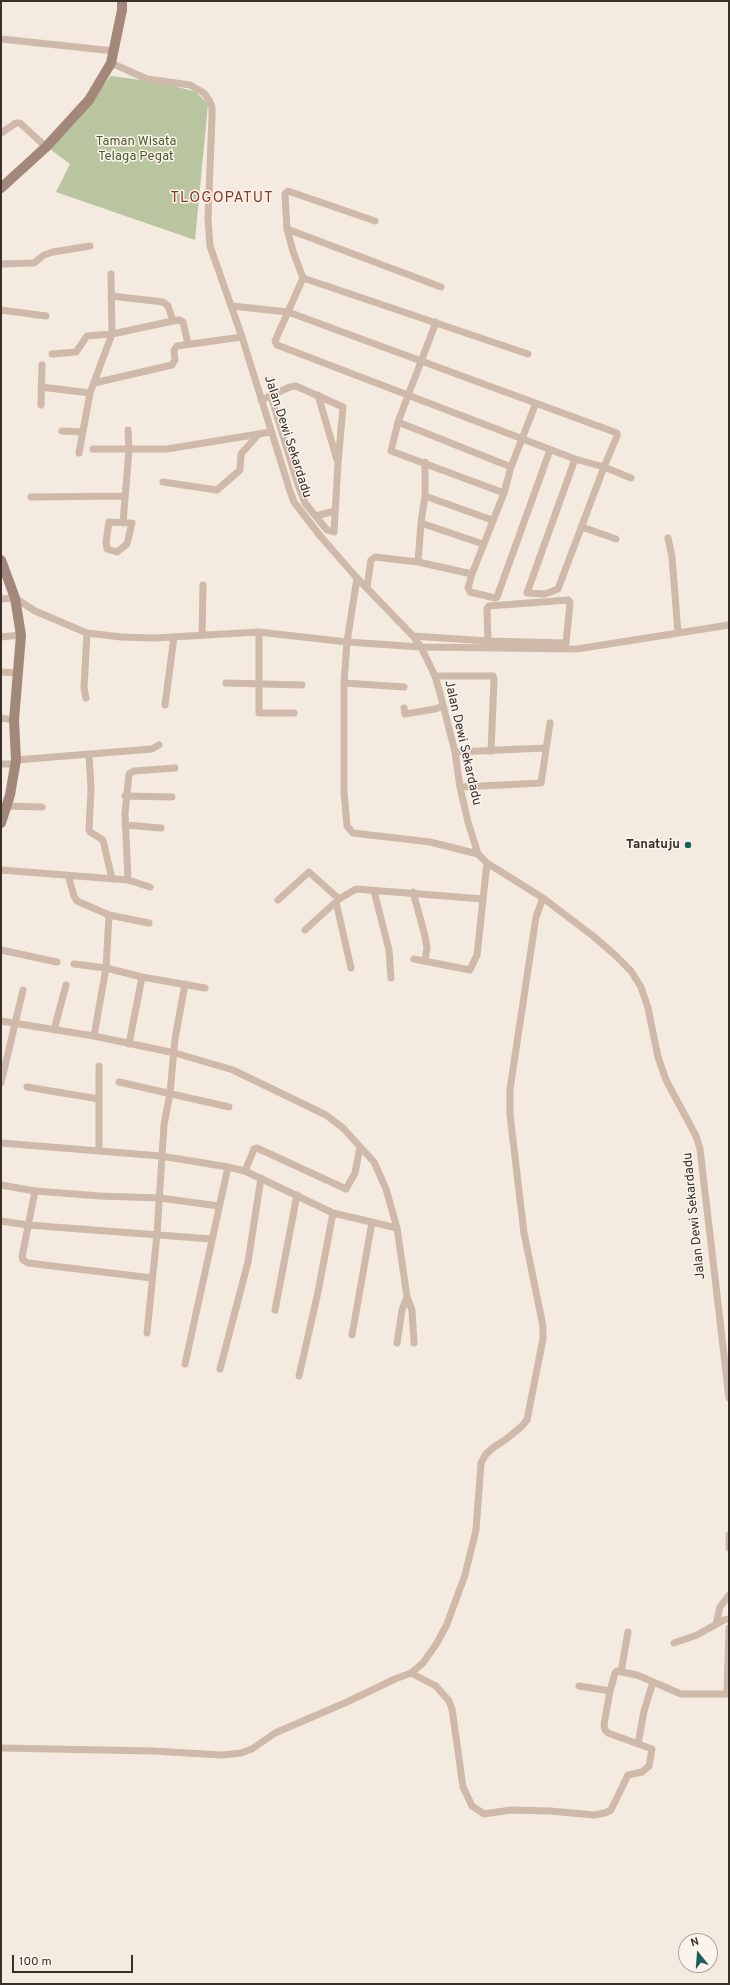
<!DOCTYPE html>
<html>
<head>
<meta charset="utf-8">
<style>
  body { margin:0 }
  #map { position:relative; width:730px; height:1985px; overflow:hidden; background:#f4eadf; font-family:Overpass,sans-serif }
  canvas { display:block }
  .frame { position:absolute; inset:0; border:2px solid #3b2f2a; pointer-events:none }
  .north { position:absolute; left:678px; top:1933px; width:40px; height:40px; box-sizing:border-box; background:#fbf4ed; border:1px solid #aea59f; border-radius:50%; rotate:343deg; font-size:11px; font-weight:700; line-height:16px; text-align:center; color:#3b2f2a }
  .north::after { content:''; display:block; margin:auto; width:14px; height:18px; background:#1c5d5f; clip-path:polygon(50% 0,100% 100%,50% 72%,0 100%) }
  .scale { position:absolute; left:12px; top:1955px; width:121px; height:18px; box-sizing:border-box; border:2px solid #3b2f2a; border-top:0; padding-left:5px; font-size:12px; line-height:14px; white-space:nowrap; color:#3b2f2a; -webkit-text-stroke:3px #fbf4ed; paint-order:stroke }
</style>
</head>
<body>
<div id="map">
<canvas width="730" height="1985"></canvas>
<div class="frame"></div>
<div class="north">N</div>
<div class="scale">100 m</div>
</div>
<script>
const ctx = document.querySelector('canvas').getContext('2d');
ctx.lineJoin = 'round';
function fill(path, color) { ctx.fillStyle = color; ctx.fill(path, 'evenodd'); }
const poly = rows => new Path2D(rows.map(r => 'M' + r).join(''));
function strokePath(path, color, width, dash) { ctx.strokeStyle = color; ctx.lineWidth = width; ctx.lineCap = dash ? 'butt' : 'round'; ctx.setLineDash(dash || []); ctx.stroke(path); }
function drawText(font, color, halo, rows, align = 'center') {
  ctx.font = font + ' Overpass,sans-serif'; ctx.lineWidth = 3; ctx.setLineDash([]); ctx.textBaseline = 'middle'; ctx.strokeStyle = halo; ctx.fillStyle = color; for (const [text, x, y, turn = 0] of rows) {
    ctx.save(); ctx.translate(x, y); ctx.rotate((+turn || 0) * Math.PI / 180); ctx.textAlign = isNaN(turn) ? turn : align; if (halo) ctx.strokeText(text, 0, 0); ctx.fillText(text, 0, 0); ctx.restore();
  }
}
const green = poly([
  [111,76,163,83,196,92,208,104,195,240,56,192,70,164,50,149]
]);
const street = poly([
  [1,39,114,51],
  [111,63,147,79,190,85,204,93,209,100,212,107,212,117,208,218,210,246,242,337,290,491,294,502,321,537,357,578,413,636,421,647,435,676,440,693,455,752,460,787,468,822,478,854,487,863,543,898,593,936,614,954,631,971,641,987,648,1008,658,1057,666,1080,696,1136,700,1149,729,1398],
  [1,133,16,123,20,123,46,147],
  [375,221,288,191,285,194,287,229,293,251,303,278,528,354],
  [287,229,441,287],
  [1,264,34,263,44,255,53,252,90,246],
  [303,278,275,341,277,345,575,459,604,467,631,478],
  [232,306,288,312,617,433,617,436,604,467,558,589,545,594,527,593,575,459],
  [1,310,46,316],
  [173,321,179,320,183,322,188,344],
  [436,322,398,422,391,451,504,493],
  [52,354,76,352,87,336,112,334,173,321,168,306,163,302,111,296],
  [94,383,172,365,175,360,174,350,177,346,242,337],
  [41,387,90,393],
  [318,395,337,460],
  [261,400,290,387,296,386,343,407,338,463,334,532,327,530,305,503,297,482,271,396],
  [536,403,511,467,504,493,472,574,468,588,470,592,495,598,497,597,550,450],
  [41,405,42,365],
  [398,422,511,467],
  [62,431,82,432],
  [93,449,167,449,271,432],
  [79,453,90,393,112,334,111,274],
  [163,482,217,490,240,470,241,454,257,436],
  [425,496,492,520],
  [31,497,125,496],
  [316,516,335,511],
  [109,522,132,523,127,544,117,552,107,549,106,542,109,522],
  [123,523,129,450,128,430],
  [421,523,483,544],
  [582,527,616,539],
  [668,538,672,557,678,633],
  [418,562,421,523,425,496,425,462],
  [357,578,347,642,344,683,344,792,347,826,353,833,430,842,478,854],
  [367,587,371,560,375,557,418,562,472,574],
  [1,599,15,598,35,611,87,633,121,637,154,638,259,632,347,642,421,647,577,649,729,625],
  [568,600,570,602,566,643,488,641,487,609,489,606,568,600],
  [259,632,259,713,294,713],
  [202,635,203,585],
  [413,636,488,641],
  [1,637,21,635],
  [1,672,19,673],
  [435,676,493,676,494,679,491,751],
  [226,683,302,685],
  [344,683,404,687],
  [86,698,84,688,87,633],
  [165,705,174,637],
  [404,708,405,714,435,709,443,706],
  [1,718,14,720],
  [455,752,545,748],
  [89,754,91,790,89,829,90,832,103,840,112,879],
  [16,760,152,749,159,745],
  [1,764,15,764],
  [460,787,541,783,550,723],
  [125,796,172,797],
  [7,806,42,807],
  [125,825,161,828],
  [1,870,128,880,125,813,129,774,134,771,175,768],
  [68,875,74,896,77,901,109,915],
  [128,880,150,887],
  [374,891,389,950,391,978],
  [413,892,424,932,427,947,425,961],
  [278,900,309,872,339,899],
  [336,902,351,968],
  [305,930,339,899,356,889,483,899],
  [1,950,57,962],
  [414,959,470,970,477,955,487,863],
  [74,964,106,968,142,977,205,988],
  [1,1021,94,1036,175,1053,233,1070,326,1115,343,1128,374,1162,386,1189,397,1228,407,1297,412,1310,414,1343],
  [54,1030,66,985],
  [94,1036,106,968,109,915,149,923],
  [129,1044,142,977],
  [119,1082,229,1107],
  [1,1083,23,990],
  [27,1087,99,1099],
  [1,1143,161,1156,228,1167,245,1171,333,1213,397,1228],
  [99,1151,99,1066],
  [245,1171,254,1149,257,1148,346,1189,355,1173,360,1147],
  [1,1185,35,1191,100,1196,160,1198,219,1206],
  [35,1191,22,1257,23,1260,28,1263,152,1278],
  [1,1221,28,1225,211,1239],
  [275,1310,297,1195],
  [147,1333,157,1234,164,1125,170,1093,175,1039,185,984],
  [352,1335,372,1222],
  [397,1343,402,1310,407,1297],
  [185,1364,228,1167],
  [220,1369,248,1262,261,1178],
  [299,1376,318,1292,333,1213],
  [729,1535,729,1548],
  [716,1624,720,1607,729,1595],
  [674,1643,697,1635,724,1620,729,1619],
  [621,1672,628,1632],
  [411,1673,436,1686,449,1701,452,1709,463,1787,472,1806,484,1814,511,1810,550,1811,594,1815,605,1813,611,1810,628,1775,642,1772,649,1766,652,1749,608,1733,605,1730,604,1725,610,1691,615,1673,617,1671,637,1675,681,1694,729,1694],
  [579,1686,610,1691],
  [727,1694,729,1628],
  [638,1744,644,1711,653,1682],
  [1,1748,153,1751,222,1755,241,1753,252,1749,275,1733,347,1702,395,1679,411,1673,423,1663,437,1643,447,1624,465,1575,476,1530,481,1463,486,1454,494,1447,505,1440,521,1427,527,1420,543,1339,543,1326,524,1233,510,1115,510,1089,536,917,543,898]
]);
const secondary = poly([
  [1,188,46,147,89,100,111,63,122,10,122,1],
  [1,560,15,598,21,635,14,720,16,760,10,795,1,823]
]);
const markers = [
  [688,845,4,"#1c5d5f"]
];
const parkNames = [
  ["Taman Wisata",136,142],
  ["Telaga Pegat",136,157]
];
const streetNames = [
  ["Jalan Dewi Sekardadu",287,437,72],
  ["Jalan Dewi Sekardadu",462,743,77],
  ["Jalan Dewi Sekardadu",695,1216,-96]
];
const poiNames = [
  ["Tanatuju",680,845]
];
const quarterNames = [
  ["TLOGOPATUT",222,199]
];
fill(green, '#b9c59e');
strokePath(street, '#ceb9aa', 7);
strokePath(secondary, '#a2887b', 10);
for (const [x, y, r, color] of markers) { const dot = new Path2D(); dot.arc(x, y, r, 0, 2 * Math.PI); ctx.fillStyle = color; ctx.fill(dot); strokePath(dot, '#fbf4ed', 1.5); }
drawText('13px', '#4b5b2c', '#fbf4ed', parkNames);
drawText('13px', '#3b2f2a', '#fbf4ed', streetNames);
drawText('bold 13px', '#3b2f2a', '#fbf4ed', poiNames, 'right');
ctx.letterSpacing = '1px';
drawText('15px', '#8f361e', '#fbf4ed', quarterNames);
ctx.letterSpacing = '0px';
</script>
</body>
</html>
